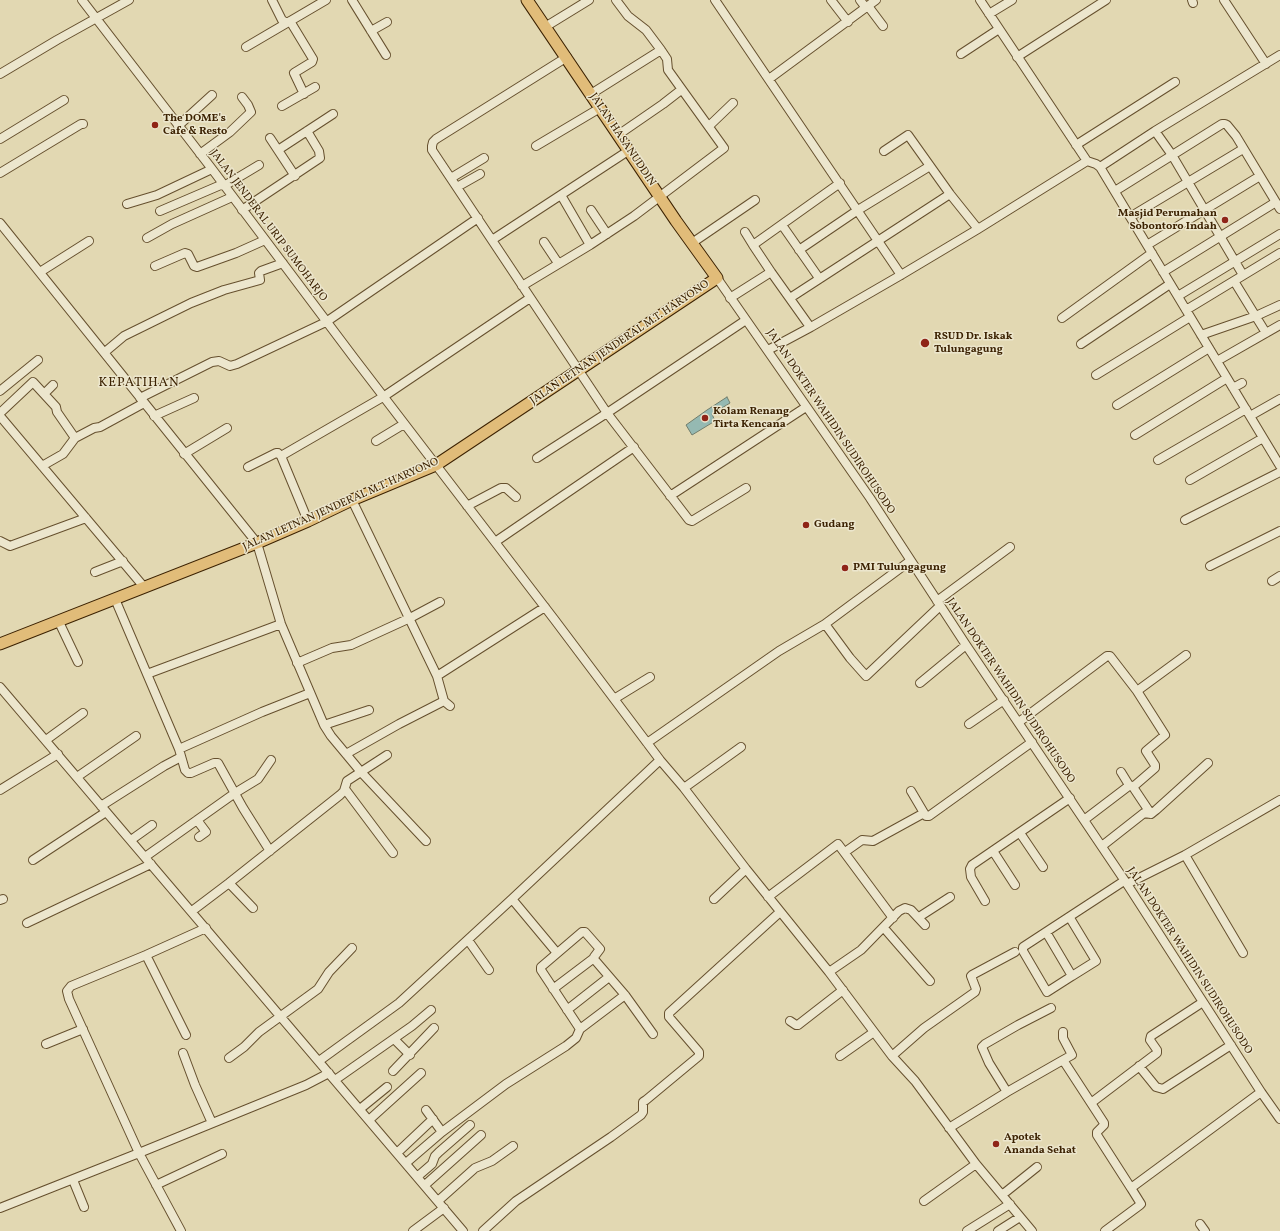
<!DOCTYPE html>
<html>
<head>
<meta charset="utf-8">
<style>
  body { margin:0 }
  canvas { display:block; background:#e2d8b2 }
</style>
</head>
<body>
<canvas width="1280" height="1231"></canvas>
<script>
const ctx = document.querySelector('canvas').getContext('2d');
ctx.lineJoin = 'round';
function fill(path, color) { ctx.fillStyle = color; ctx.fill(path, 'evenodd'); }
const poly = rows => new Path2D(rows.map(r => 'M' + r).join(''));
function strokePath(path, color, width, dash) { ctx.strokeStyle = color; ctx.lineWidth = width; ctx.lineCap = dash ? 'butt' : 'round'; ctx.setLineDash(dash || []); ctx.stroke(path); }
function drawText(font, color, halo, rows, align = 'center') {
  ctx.font = font + ' Vollkorn,serif'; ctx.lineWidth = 3; ctx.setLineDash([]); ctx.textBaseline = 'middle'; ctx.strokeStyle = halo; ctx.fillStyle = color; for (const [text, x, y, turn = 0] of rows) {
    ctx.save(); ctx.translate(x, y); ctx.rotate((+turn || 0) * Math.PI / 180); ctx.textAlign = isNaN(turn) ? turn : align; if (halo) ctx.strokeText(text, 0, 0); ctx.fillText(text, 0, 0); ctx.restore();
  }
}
const water = poly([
  [727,397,730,403,712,414,715,421,692,435,686,425,707,410,727,397]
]);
const minor = poly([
  [82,0,212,169,354,358,554,619,660,760,684,788,746,869,829,972,892,1056,915,1081,976,1164,1032,1231],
  [272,0,282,20,287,23],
  [352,0,386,55],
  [715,0,901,275],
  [831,0,848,22],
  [860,0,866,8],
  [980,0,1087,161],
  [1192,0,1193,3],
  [1224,0,1266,64],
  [868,6,883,26],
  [989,14,1012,0],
  [290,21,313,59,312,62,294,73,304,94],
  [545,27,589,0],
  [371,31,387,22],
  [246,47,326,0],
  [961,54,999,29],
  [567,57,436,139,433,142,432,146,432,150,607,413,689,520,692,521,746,488],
  [1017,57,1106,0],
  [0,74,57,40,129,0],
  [769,79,876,0],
  [591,94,661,50],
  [282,106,315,87],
  [178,126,212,95],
  [709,126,733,103],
  [1155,131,1172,155,1243,275],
  [618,135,663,104,681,90],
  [270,138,295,176],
  [0,139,64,100],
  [1076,145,1175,82],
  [536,146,600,108],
  [278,150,333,114],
  [884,151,908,135,950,194,978,229],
  [200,154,230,132,251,112,248,105,242,97],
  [1100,167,1155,131,1280,55],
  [0,173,81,124,83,124],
  [451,178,484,158],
  [224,186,259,165],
  [457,187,480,174],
  [1115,191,1222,124,1225,124,1227,125,1236,136,1280,209],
  [561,195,590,245],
  [127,204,157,195,212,169],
  [242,210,320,158,319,151,307,131],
  [591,210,607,234],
  [160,211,223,184],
  [1130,217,1243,149],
  [0,223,257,543,281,624,324,725,331,736,361,772,426,841],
  [782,225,819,278],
  [745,232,753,245],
  [147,238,172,224,232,197],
  [492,240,628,151],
  [544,242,558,263],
  [692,243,755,200],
  [1147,245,1260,176],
  [799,250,858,210,930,166],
  [155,266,185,253,188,254,194,266,197,267,236,253,265,240],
  [40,272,89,241],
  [1163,272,1276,202],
  [717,278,870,498,966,645,1127,884,1261,1092,1280,1119],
  [1234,281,1266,333],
  [522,286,590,245,634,216,724,148,668,70,667,59,661,50,646,30,628,16,616,0],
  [1178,296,1280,234],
  [730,298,771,272],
  [790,298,950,194],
  [1186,310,1280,253],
  [1062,318,1152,253],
  [808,324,771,272,753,245,840,183],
  [1201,335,1256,316,1280,305],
  [1081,344,1170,284],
  [768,350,811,327,901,275,978,229,1087,161,1096,164,1100,167,1280,466],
  [105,352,124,336,191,303,224,290,260,280,259,273,261,271,283,263],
  [1217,361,1280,325],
  [1096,375,1190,317],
  [1233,388,1242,383],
  [0,391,38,360],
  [44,394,53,385],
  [140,398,212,362,219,361,230,366,237,364,326,322,478,218],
  [1117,405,1209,348],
  [0,413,33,382,56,407,57,412,75,438],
  [0,416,144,587],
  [154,416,194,398],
  [1250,416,1280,399],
  [1135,435,1227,378],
  [376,441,404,424],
  [184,454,227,428],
  [537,458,607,413,746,320],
  [1158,460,1246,409],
  [42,466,63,454,75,438,94,428,100,427,144,403],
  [248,467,276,453,278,453,281,456],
  [1190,480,1263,438],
  [670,496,806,407],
  [352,500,437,676,444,701,450,706],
  [467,506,501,488,506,488,516,497],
  [1185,520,1280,472],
  [308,521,281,456,383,397,530,298],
  [0,541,10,546,86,518],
  [495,542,634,447],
  [1210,566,1280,531],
  [95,572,123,561],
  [1272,581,1280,576],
  [115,599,179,749,185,770,188,773,191,773,214,763,218,763,243,808,270,851],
  [937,601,1010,547],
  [59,622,78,662],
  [825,624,850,658,866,676,940,606],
  [297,663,332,648,351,645,410,618,440,602],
  [147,674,281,624],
  [437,676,545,607],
  [920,683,966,645],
  [0,687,463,1231],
  [1137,691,1186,655],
  [614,699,650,677],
  [1019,722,1107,656,1110,656,1137,691,1165,735,1146,751,1155,765,1155,768,1133,787,1151,814],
  [969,724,1004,700],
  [324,725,369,710],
  [46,740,83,713],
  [647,743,779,651,825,624,910,561],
  [179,749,262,712,310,693],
  [346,754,399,724,444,701],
  [1121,772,1129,785],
  [77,777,136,736],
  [684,788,741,747],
  [345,789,393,853],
  [0,790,58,754],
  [911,791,924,813,926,816,929,816,1032,742],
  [101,806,164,766,181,757],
  [197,820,206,832,199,837],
  [1084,820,1130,785,1133,787],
  [1020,833,1043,867],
  [131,840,152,825],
  [1102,846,1144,813,1151,814,1156,810,1208,763],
  [993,851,1015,885],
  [845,852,862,840,873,841,924,813],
  [1185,855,1243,953],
  [145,857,235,793,258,779,271,760],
  [33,860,106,812],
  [229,883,253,908],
  [1127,884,1185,855,1280,800],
  [768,897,838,844,893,918],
  [512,899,557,953],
  [714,899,746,869],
  [0,900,3,899],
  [985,901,971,877,970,869,972,865,1070,798],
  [192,911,229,883,340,795,344,791,347,781,387,755],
  [919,917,950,897],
  [1070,918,1096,961,1072,976],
  [27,923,151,864],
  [884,928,930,981],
  [1046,932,1072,976,1047,992,1023,951,1023,947,1124,881],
  [468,940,489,970],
  [146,955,186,1035],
  [829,972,861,950,899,911,905,908,911,910,925,925],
  [553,989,594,958],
  [625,995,580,1029,541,970,541,967,582,932,585,932,600,949,594,957,594,959,625,995,653,1034],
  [567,1010,609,977],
  [790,1021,796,1025,798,1025,843,990],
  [1063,1032,1063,1038,1072,1055,1063,1060],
  [394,1039,410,1055],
  [46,1044,83,1029],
  [183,1053,195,1085,212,1123],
  [840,1056,874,1032],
  [892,1056,924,1028,975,992,976,989,971,976,972,975,1015,952],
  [229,1058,244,1047,259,1032,318,989,329,972,352,948],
  [319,1061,399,1003,512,899,660,760],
  [1139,1066,1156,1087,1163,1089,1231,1045],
  [393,1071,434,1028],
  [335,1080,412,1026,431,1010],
  [1007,1092,989,1063,982,1047,985,1044,1018,1025,1051,1008],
  [1091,1103,1104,1123,1104,1125,1097,1132,1097,1135,1131,1188],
  [360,1109,387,1087],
  [426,1110,442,1132],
  [369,1120,421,1073],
  [949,1128,1007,1092,1063,1060,1091,1103,1157,1053,1157,1050,1150,1040,1151,1036,1203,1002],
  [397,1153,433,1119],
  [406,1163,442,1132,506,1084,566,1046,576,1038,580,1029],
  [417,1177,432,1164,435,1156,439,1152,470,1125],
  [73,1180,84,1207],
  [156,1185,222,1154],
  [425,1185,481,1135],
  [1002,1195,1037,1167],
  [438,1201,475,1168,492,1161,513,1146],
  [924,1201,976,1164],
  [0,1208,139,1153,306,1085,329,1073],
  [1200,1224,1205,1231],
  [181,1231,139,1153,69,999,67,991,71,986,146,955,206,928],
  [413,1231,444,1208],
  [483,1231,516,1201,611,1137,641,1115,643,1112,643,1102,646,1100,699,1056,699,1052,669,1017,669,1013,780,912],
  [967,1231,1010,1204],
  [998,1231,1020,1217],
  [1105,1231,1140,1205,1141,1204,1131,1188,1261,1092]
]);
const major = poly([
  [0,644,257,543,308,521,352,500,436,465,717,278,676,221,527,0]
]);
const markers = [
  [155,125,4,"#8f2418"],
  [1225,220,4,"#8f2418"],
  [925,343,5,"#8f2418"],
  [705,418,4,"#8f2418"],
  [806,525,4,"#8f2418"],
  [845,568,4,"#8f2418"],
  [996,1144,4,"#8f2418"]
];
const poiNames = [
  ["The DOME's",163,119],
  ["Cafe & Resto",163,132],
  ["Masjid Perumahan",1217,214,"right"],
  ["Sobontoro Indah",1217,227,"right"],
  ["RSUD Dr. Iskak",934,337],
  ["Tulungagung",934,350],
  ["Kolam Renang",713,412],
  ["Tirta Kencana",713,425],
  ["Gudang",814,525],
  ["PMI Tulungagung",853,568],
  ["Apotek",1004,1138],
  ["Ananda Sehat",1004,1151]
];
const streetNames = [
  ["JALAN HASANUDDIN",622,140,56],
  ["JALAN JENDERAL URIP SUMOHARJO",268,226,53],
  ["JALAN LETNAN JENDERAL M.T. HARYONO",620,343,-34],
  ["JALAN DOKTER WAHIDIN SUDIROHUSODO",830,422,56],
  ["JALAN LETNAN JENDERAL M.T. HARYONO",341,505,-24],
  ["JALAN DOKTER WAHIDIN SUDIROHUSODO",1010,691,56],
  ["JALAN DOKTER WAHIDIN SUDIROHUSODO",1189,961,57]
];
const quarterNames = [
  ["KEPATIHAN",139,384]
];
fill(water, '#95b9b2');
strokePath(water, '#717d6c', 1);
strokePath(minor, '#66502e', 10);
strokePath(major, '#3c2202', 13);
strokePath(minor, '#ece6cd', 8);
strokePath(major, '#e1bc79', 11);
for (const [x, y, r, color] of markers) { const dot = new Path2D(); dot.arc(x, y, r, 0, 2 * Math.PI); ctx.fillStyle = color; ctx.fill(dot); strokePath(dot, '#ece6cd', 1.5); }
drawText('bold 11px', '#3c2202', '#ece6cd', poiNames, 'left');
drawText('11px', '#3c2202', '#ece6cd', streetNames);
ctx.letterSpacing = '1px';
drawText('13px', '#3c2202', '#ece6cd', quarterNames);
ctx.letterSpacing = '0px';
</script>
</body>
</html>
